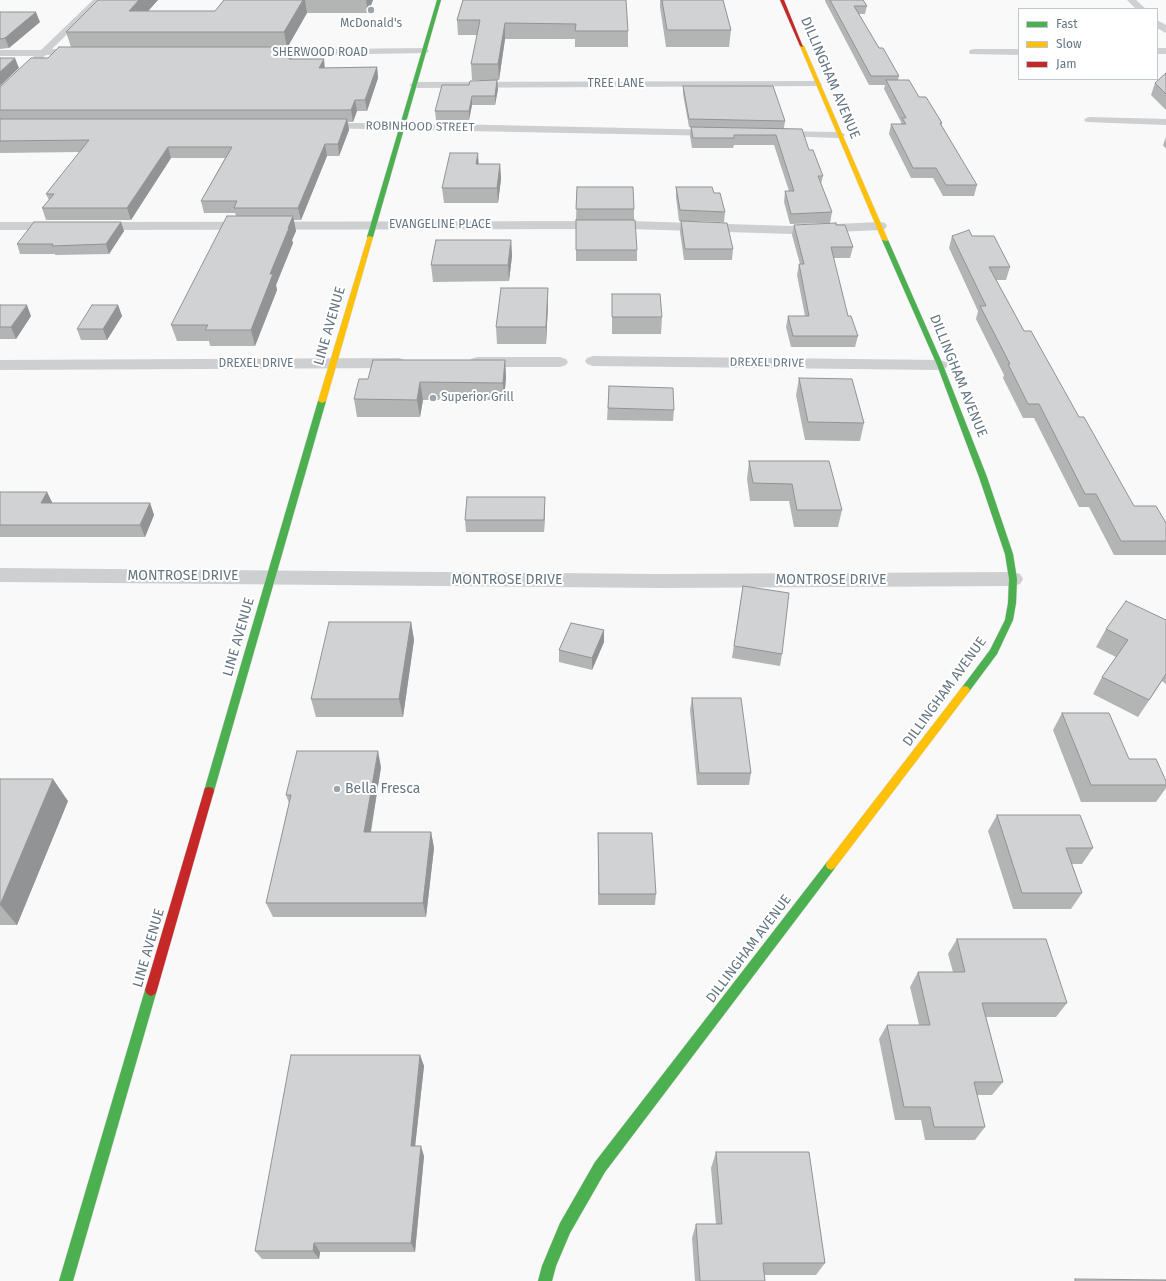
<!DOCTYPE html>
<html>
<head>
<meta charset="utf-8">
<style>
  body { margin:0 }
  #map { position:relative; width:1166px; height:1281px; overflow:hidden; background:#f9f9f9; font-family:"Fira Sans",sans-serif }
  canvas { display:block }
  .legend { position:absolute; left:1018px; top:8px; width:140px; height:72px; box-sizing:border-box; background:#fff; border:1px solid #c1c8cd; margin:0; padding:5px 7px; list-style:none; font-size:12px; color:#657683 }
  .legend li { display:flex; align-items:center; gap:8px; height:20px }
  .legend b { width:20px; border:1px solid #c1c8cd }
</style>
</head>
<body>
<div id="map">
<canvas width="1166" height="1281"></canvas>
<ul class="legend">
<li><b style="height:5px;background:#4caf50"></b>Fast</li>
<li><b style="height:5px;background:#ffc107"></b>Slow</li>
<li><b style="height:5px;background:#c62828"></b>Jam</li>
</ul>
</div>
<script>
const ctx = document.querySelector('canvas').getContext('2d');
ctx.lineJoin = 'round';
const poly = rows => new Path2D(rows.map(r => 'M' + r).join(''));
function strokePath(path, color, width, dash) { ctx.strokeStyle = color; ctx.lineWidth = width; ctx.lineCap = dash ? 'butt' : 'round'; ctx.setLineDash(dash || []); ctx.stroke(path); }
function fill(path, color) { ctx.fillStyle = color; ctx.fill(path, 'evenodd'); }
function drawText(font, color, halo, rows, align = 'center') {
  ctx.font = font + ' "Fira Sans",sans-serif'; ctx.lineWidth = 4; ctx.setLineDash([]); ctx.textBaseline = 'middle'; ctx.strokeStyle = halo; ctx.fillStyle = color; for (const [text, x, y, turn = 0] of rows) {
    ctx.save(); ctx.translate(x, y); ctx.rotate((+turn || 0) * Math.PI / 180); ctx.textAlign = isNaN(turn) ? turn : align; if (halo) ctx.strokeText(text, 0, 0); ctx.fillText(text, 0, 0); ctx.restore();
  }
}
const street = poly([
  [93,0,102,0,52,49,81,49,86,52,85,54,46,55,4,96,0,97,0,88,34,56,0,56,0,50,41,50,93,0],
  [1127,0,1136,0,1146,9,1136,9,1127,0],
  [1157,20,1166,25,1166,33,1157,28,1157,20],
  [424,48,427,49,429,51,427,53,252,56,247,53,252,50,424,48],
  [1157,48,1166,48,1166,54,1157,54,1157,48],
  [974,49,1019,49,1019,55,970,54,969,52,970,50,974,49],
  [817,81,822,84,821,86,414,88,409,85,414,82,817,81],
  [1090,117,1166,119,1166,125,1086,122,1084,120,1086,118,1090,117],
  [320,123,402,123,719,130,723,131,725,133,723,135,719,136,316,128,314,126,316,124,320,123],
  [776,131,839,132,843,133,845,135,843,137,839,138,772,136,770,134,772,132,776,131],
  [630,221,792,226,880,222,885,223,887,226,885,229,880,230,792,234,630,229,95,230,90,229,88,226,90,223,95,222,630,221],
  [0,222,59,222,64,223,66,226,64,229,59,230,0,230,0,222],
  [593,356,940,360,946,362,948,365,946,368,940,370,593,366,587,364,585,361,587,358,593,356],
  [477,357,560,357,566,359,568,362,566,365,560,367,477,367,471,365,469,362,471,359,477,357],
  [399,358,405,360,407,363,405,366,399,368,0,370,0,360,399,358],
  [0,568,660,574,1013,572,1020,574,1023,579,1020,584,1013,586,660,588,0,582,0,568]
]);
const fast = poly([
  [437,0,441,0,373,237,368,238,367,237,437,0],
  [883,239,888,240,943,365,987,477,1013,554,1017,579,1016,603,1013,620,997,654,968,693,965,694,962,693,960,690,990,650,1005,620,1008,603,1009,579,1005,554,979,477,937,365,882,240,883,239],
  [322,399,326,401,214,791,213,794,209,795,205,794,204,791,318,401,322,399],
  [831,860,835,862,836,865,835,868,605,1172,570,1233,556,1266,552,1281,538,1281,542,1266,560,1223,595,1162,827,862,831,860],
  [151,984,155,986,157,990,73,1281,59,1281,145,990,147,986,151,984]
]);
const slow = poly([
  [802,45,804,46,888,240,887,241,882,240,800,46,802,45],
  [368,236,373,237,326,401,322,403,318,401,368,236],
  [965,686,968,687,970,690,968,693,835,868,831,870,827,868,826,865,827,862,962,687,965,686]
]);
const jam = poly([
  [780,0,784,0,803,47,800,46,780,0],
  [209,787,213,788,214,791,157,990,155,994,151,996,147,994,145,990,204,791,205,788,209,787]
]);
const wall = poly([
  [158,0,148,11,215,11,224,0,373,0,368,13,307,13,287,48,280,48,281,55,291,55,292,59,325,68,377,67,378,78,367,111,357,111,353,122,348,122,349,130,339,156,327,156,301,220,294,220,296,231,292,240,293,243,276,285,277,290,255,346,210,346,209,341,177,341,171,325,236,216,235,213,204,213,201,201,225,158,171,158,131,220,46,220,42,208,49,200,46,194,80,152,0,153,0,87,48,58,71,47,66,32],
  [463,0,628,31,628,47,575,47,575,39,505,39,499,80,472,80,471,64,477,35,458,35,457,20],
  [660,0,723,0,731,30,729,47,666,47,660,7],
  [825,0,863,0,867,6,865,14,859,14,879,48,899,76,898,80,919,97,942,123,941,126,977,185,974,196,943,196,933,178,911,178,889,134,891,124,901,124,901,122,884,89,885,85,869,85,825,1],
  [0,12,40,22,9,48,0,49],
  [1166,73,1166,110,1151,95,1155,83],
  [497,80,498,89,495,105,472,105,469,120,436,120,435,111,469,85],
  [683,86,785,121,784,128,809,150,823,176,821,184,832,212,830,223,790,224,784,202,785,191,789,191,774,145,734,145,733,148,692,148,690,136,691,127,689,127,683,94],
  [1166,137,1166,149,1163,145],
  [479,164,500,164,501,179,498,203,444,203,442,188],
  [577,187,634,209,634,220,576,220],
  [676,187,714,193,725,212,724,222,679,221,676,197],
  [576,220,637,250,637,261,576,261],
  [681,221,733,249,732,260,684,260,680,232],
  [121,222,124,231,109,254,55,255,55,254,20,254,17,244],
  [794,225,836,225,853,247,850,258,833,258,848,316,858,336,855,347,791,347,786,327,788,316,805,316,797,275,799,264,800,264,792,235],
  [952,236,972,236,1010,267,1006,280,996,280,1024,331,1079,417,1134,506,1166,523,1166,555,1114,555,1089,507,1079,507,1034,418,1023,418,1003,378,1004,375,976,319,978,311,949,248],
  [511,240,512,256,509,281,433,282,431,265],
  [548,288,548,305,546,344,497,344,496,327],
  [612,294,662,317,661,334,612,334],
  [0,305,31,316,16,339,0,339],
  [118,305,122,316,107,340,81,340,77,329],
  [505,360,506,377,504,400,423,400,420,417,357,417,354,399,368,379],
  [799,378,864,423,860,441,805,440,796,395],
  [609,386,674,410,673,421,607,420],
  [749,461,842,510,838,527,794,527,789,501,750,501,747,479],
  [0,492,47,492,52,503,150,503,154,515,145,537,0,537],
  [545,509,544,532,466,532,465,520],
  [743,586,782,654,780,666,732,658],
  [1166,620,1166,684,1162,681,1138,717,1093,694,1102,677,1116,657,1096,647,1106,629],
  [411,622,414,640,403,717,316,717,311,699],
  [604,642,592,670,559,662,559,650],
  [692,698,751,773,749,785,697,785,690,710],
  [1062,713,1129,759,1166,781,1166,788,1156,802,1081,802,1053,730],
  [381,767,371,832,431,832,434,848,426,917,273,917,266,903,289,803,286,795],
  [0,779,68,801,17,925,0,925],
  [997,815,1093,848,1082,864,1072,864,1082,893,1071,909,1013,909,988,831],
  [598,833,656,894,655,905,598,905],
  [957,939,1067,1003,1056,1017,986,1017,1003,1082,992,1095,977,1095,985,1127,975,1140,925,1140,921,1120,895,1120,879,1039,887,1025,919,1025,910,987,918,972,953,972,948,954],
  [420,1055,424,1066,415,1146,424,1156,415,1252,320,1252,319,1259,262,1259,255,1251],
  [716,1152,825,1263,816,1275,764,1275,765,1281,695,1281,692,1238,696,1224,716,1224,711,1168]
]);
const shadedWall = poly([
  [139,0,158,0,133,28,129,11],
  [303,0,305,0,307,13,287,48,284,32],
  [366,0,373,0,368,13],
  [36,12,40,22,9,48,5,38],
  [505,23,505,39,499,80,498,64],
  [280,47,282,58,275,55],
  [15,58,19,68,0,86,0,72],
  [324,59,325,69,319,68],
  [377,67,378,78,367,111,365,100],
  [497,80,498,89,495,105,495,96],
  [472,96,472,105,469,120,469,111],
  [355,100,357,111,353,122,351,110],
  [347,119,349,130,339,156,338,144],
  [325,144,327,156,301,220,298,208],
  [168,147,171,158,131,220,127,208],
  [478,153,479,168,476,164],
  [500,164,501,179,498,203,497,188],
  [293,216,296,231,292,240,293,243,276,285,277,290,255,346,251,330,270,274],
  [121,222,124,231,109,254,106,244],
  [511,240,512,256,509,281,508,265],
  [548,288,548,305,546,344,546,327],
  [27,305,31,316,16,339,11,327],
  [118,305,122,316,107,340,103,329],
  [505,360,506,377,504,400,503,383],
  [420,382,423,400,420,417,417,400],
  [47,492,53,504,41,503],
  [545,497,545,509,544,532,544,520],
  [150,503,154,515,145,537,140,525],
  [411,622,414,640,403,717,399,699],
  [604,630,604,642,592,670,592,658],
  [378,751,381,767,368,848,364,832],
  [53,779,68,801,17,925,0,905],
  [431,832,434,848,426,917,423,903],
  [420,1055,424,1066,414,1156,411,1146],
  [421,1146,424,1156,415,1252,411,1243],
  [314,1243,320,1252,319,1259,313,1251]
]);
const building = poly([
  [98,0,139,0,129,11,215,11,224,0,303,0,284,32,66,32,98,0],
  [463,0,626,0,628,31,575,31,576,24,505,23,498,64,471,64,480,20,457,20,463,0],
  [662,0,723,0,731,30,667,30,662,0],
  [830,0,863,0,867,6,854,6,879,48,883,48,899,76,871,76,830,0],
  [0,12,36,12,5,38,0,39,0,12],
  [59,47,280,47,275,55,291,55,289,59,324,59,319,68,377,67,365,100,355,100,351,110,0,110,0,87,31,58,48,58,59,47],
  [0,58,15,58,0,72,0,58],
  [1166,73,1166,94,1155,83,1166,73],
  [497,80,495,96,472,96,469,111,435,111,442,85,469,85,470,81,497,80],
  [886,80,909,80,919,97,926,97,942,123,940,123,977,185,946,185,936,168,913,168,891,124,906,124,902,118,906,118,886,80],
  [683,86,773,86,785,121,689,119,683,86],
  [0,119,347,119,338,144,325,144,298,208,234,208,237,201,201,201,232,147,168,147,127,208,42,208,54,194,46,194,89,140,0,141,0,119],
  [691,127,802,129,809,150,813,150,823,176,818,176,832,212,791,214,785,191,794,191,776,135,734,135,734,138,693,138,691,127],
  [450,153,478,153,476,164,500,164,497,188,442,188,450,153],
  [577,187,633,187,634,209,576,209,577,187],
  [676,187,712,187,714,193,720,193,725,212,680,210,676,187],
  [227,216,293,216,288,228,289,228,270,274,273,274,251,330,205,330,208,325,171,325,227,216],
  [576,220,635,220,637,250,576,250,576,220],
  [681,221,727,223,733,249,685,249,681,221],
  [34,222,121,222,106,244,52,246,53,244,17,244,34,222],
  [836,223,836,225,845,225,853,247,831,247,848,316,851,316,858,336,793,336,788,316,809,316,799,264,804,264,794,225,836,223],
  [969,230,972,236,994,236,1010,267,989,267,1024,331,1031,331,1079,417,1084,417,1134,506,1156,506,1166,523,1166,541,1121,541,1096,494,1085,494,1039,404,1028,404,1008,364,1010,364,980,306,986,306,952,236,969,230],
  [436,240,511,240,508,265,431,265,436,240],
  [501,288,548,288,546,327,496,327,501,288],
  [612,294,660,294,662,317,612,317,612,294],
  [0,305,27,305,11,327,0,327,0,305],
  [92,305,118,305,103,329,77,329,92,305],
  [373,360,505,360,503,383,420,382,417,400,354,399,359,379,368,379,373,360],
  [799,378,852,379,864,423,808,422,799,378],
  [609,386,673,388,674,410,608,408,609,386],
  [749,461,829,461,842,510,797,510,792,484,753,483,749,461],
  [0,492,47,492,41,503,150,503,140,525,0,525,0,492],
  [467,497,545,497,544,520,465,520,467,497],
  [743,586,789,593,782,654,734,646,743,586],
  [1126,601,1166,620,1166,674,1149,700,1102,677,1128,640,1106,629,1126,601],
  [329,622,411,622,399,699,311,699,329,622],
  [571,623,604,630,592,658,559,650,571,623],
  [692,698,741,698,751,773,699,773,692,698],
  [1062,713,1109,713,1129,759,1156,759,1166,781,1166,785,1091,785,1062,713],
  [297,751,378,751,364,832,431,832,423,903,266,903,291,795,286,795,297,751],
  [0,779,53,779,0,905,0,779],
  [997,815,1080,815,1093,848,1066,848,1082,893,1022,893,997,815],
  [598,833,652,833,656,894,599,894,598,833],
  [957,939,1046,939,1067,1003,982,1003,1003,1082,974,1082,985,1127,934,1127,930,1107,904,1107,887,1025,930,1025,918,972,965,972,957,939],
  [291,1055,420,1055,411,1146,421,1146,411,1243,314,1243,313,1251,255,1251,291,1055],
  [716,1152,809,1152,825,1263,763,1263,765,1281,700,1281,696,1224,722,1224,716,1152],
  [1075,1279,1166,1280,1166,1281,1075,1281,1075,1279]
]);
const markers = [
  [371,10,4,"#99a4ac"],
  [433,398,4,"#99a4ac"],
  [337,789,4,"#99a4ac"]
];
const farPoinames = [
  ["McDonald's",371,24],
  ["Superior Grill",441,398,"left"]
];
const farStreetnames = [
  ["SHERWOOD ROAD",320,53],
  ["TREE LANE",616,84],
  ["ROBINHOOD STREET",420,127,1],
  ["EVANGELINE PLACE",440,225],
  ["DREXEL DRIVE",767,363,1],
  ["DREXEL DRIVE",256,364]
];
const streetNames = [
  ["DILLINGHAM AVENUE",830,78,67],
  ["LINE AVENUE",330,326,-74],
  ["DILLINGHAM AVENUE",958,376,68],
  ["MONTROSE DRIVE",183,576],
  ["MONTROSE DRIVE",507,580],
  ["MONTROSE DRIVE",831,580],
  ["LINE AVENUE",239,637,-74],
  ["DILLINGHAM AVENUE",945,692,-54],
  ["LINE AVENUE",149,948,-74],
  ["DILLINGHAM AVENUE",749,949,-53]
];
const poiNames = [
  ["Bella Fresca",345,789]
];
strokePath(fast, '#d5d6d7', 1);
strokePath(slow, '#d5d6d7', 1);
strokePath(jam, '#d5d6d7', 1);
fill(street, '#cecfd0');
fill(fast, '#4caf50');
fill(slow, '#ffc107');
fill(jam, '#c62828');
fill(wall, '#b3b5b5');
fill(shadedWall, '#929394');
fill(building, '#d0d2d3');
strokePath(building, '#929394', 1);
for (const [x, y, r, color] of markers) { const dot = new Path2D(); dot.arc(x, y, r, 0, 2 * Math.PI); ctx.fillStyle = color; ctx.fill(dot); strokePath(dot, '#fff', 1.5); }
drawText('12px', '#657683', '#fff', farPoinames);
drawText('12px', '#657683', '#fff', farStreetnames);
drawText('14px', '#657683', '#fff', streetNames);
drawText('14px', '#657683', '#fff', poiNames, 'left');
</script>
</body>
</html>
